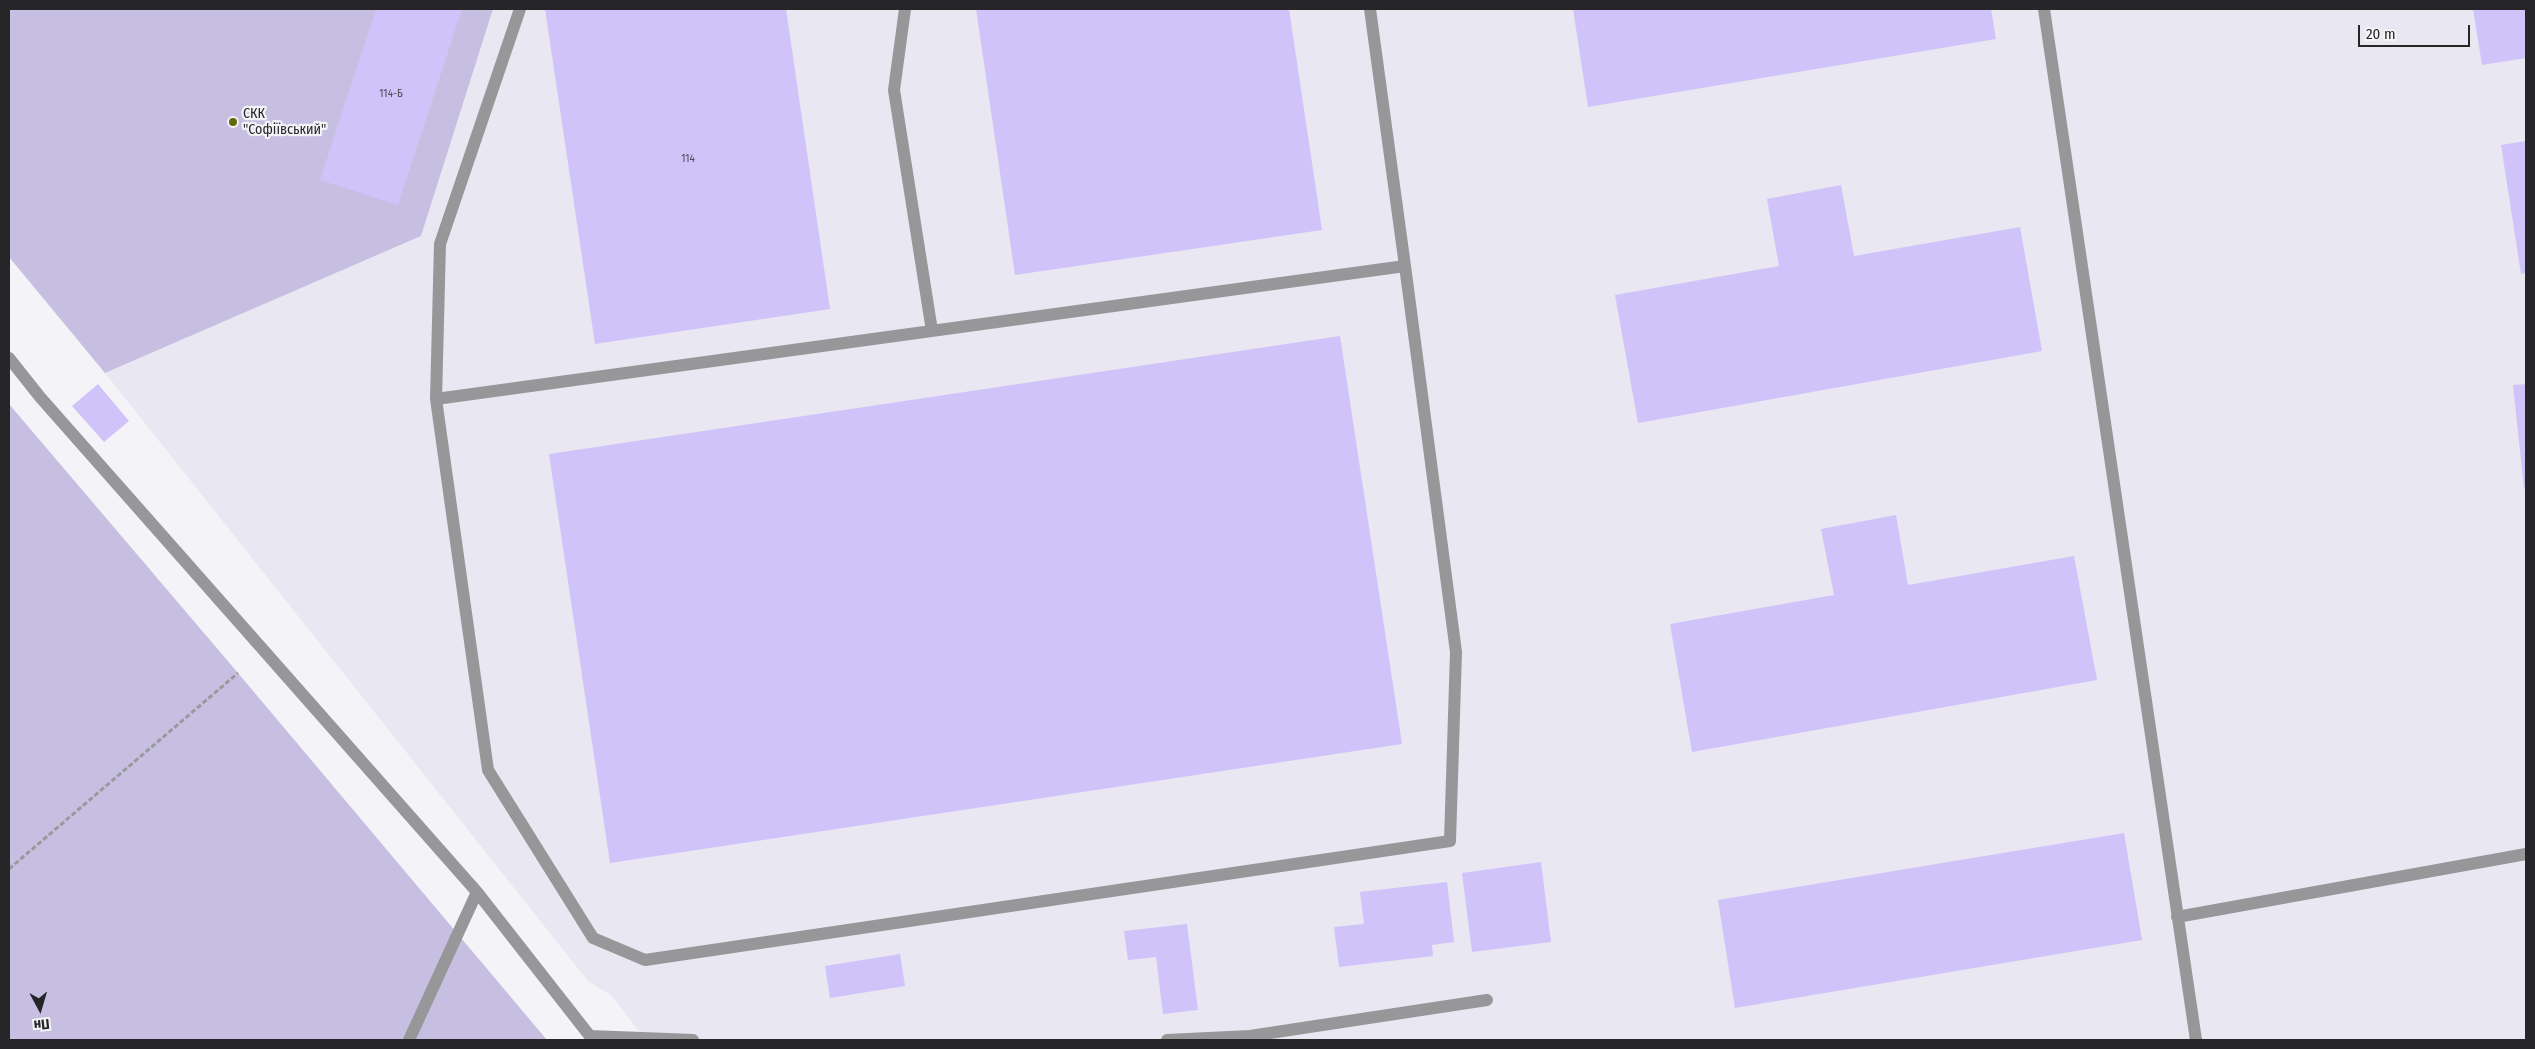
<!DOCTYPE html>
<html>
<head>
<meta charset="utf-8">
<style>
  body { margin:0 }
  #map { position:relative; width:2535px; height:1049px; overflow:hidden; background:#f4f3f7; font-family:"Fira Sans Condensed",sans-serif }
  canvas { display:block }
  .frame { position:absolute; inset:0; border:10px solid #262628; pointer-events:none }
  .north { position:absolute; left:15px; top:984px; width:50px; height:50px; -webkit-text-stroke:4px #f4f3f7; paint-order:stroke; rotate:174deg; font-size:14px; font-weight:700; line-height:20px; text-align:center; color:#262628 }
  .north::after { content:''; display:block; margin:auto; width:18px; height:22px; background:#262628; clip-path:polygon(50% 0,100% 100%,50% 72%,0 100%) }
  .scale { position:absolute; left:2358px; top:25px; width:112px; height:22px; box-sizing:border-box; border:2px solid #262628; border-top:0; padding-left:6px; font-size:15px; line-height:18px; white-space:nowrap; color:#262628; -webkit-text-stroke:4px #f4f3f7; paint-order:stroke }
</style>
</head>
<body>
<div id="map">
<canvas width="2535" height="1049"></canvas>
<div class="frame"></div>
<div class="north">Пн</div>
<div class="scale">20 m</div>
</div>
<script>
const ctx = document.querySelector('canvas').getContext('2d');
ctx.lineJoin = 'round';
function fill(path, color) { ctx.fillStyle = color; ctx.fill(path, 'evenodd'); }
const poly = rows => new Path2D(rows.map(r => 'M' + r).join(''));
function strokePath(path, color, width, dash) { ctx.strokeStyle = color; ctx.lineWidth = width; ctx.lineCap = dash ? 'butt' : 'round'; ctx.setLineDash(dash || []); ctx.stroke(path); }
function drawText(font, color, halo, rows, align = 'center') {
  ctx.font = font + ' "Fira Sans Condensed",sans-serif'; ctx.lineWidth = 4.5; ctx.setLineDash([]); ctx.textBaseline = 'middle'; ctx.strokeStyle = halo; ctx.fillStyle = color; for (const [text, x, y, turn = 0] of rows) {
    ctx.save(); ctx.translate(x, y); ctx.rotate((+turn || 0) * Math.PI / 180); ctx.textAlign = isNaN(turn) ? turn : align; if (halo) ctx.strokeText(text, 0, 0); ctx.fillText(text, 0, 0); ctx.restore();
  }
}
const built = poly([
  [493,9,2526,9,2526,1040,646,1040,611,995,588,981,105,373,421,236]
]);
const green = poly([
  [9,9,493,9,421,236,105,373,9,257],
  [9,404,238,673,547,1040,9,1040]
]);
const building = poly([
  [376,9,462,9,398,205,320,180],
  [545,9,786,9,830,309,595,344],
  [976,9,1289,9,1322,230,1015,275],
  [1573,9,1991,9,1996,39,1588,107],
  [2473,9,2526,9,2526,58,2482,65],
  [2526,141,2526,273,2521,274,2501,145],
  [1841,185,1854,256,2020,227,2042,351,1638,423,1615,295,1779,266,1767,199],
  [1340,336,1402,744,610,863,549,454],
  [98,384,129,421,104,442,72,406],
  [2526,384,2526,488,2524,489,2513,385],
  [1896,515,1908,585,2074,556,2097,680,1692,752,1670,624,1834,595,1821,529],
  [2124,833,2142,940,1735,1008,1718,900],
  [1541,862,1551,942,1472,952,1462,873],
  [1447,882,1454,942,1432,945,1433,956,1339,967,1334,927,1364,924,1360,892],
  [1187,924,1198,1010,1163,1014,1156,957,1128,960,1124,931],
  [900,954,905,986,830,998,825,966]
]);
const path = poly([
  [9,869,238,673]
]);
const minor = poly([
  [905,9,894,90,932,331],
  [1370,9,1405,266,1456,652,1450,841,645,960,593,938,488,770,436,399,1405,266],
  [2044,9,2196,1040],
  [9,358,40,397,477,892,593,1040],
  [436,399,440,244,520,9],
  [2177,917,2526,854],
  [590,1036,693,1040],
  [409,1040,477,892],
  [1167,1040,1250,1036,1487,1000]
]);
const markers = [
  [233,122,5,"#60690e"]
];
const numberNames = [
  ["114-Б",391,94],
  ["114",688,159]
];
const poiNames = [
  ["СКК",243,114],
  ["\"Софіївський\"",243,130]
];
fill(built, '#e9e7f2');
fill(green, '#c7bfe1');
fill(building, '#d0c3f9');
strokePath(path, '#99999c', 3, [5, 2.5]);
strokePath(minor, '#979698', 12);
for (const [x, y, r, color] of markers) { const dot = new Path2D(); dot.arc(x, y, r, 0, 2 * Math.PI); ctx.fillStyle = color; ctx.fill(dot); strokePath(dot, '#f4f3f7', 2); }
drawText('11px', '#504d5c', null, numberNames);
drawText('14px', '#262628', '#f4f3f7', poiNames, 'left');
</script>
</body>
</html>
